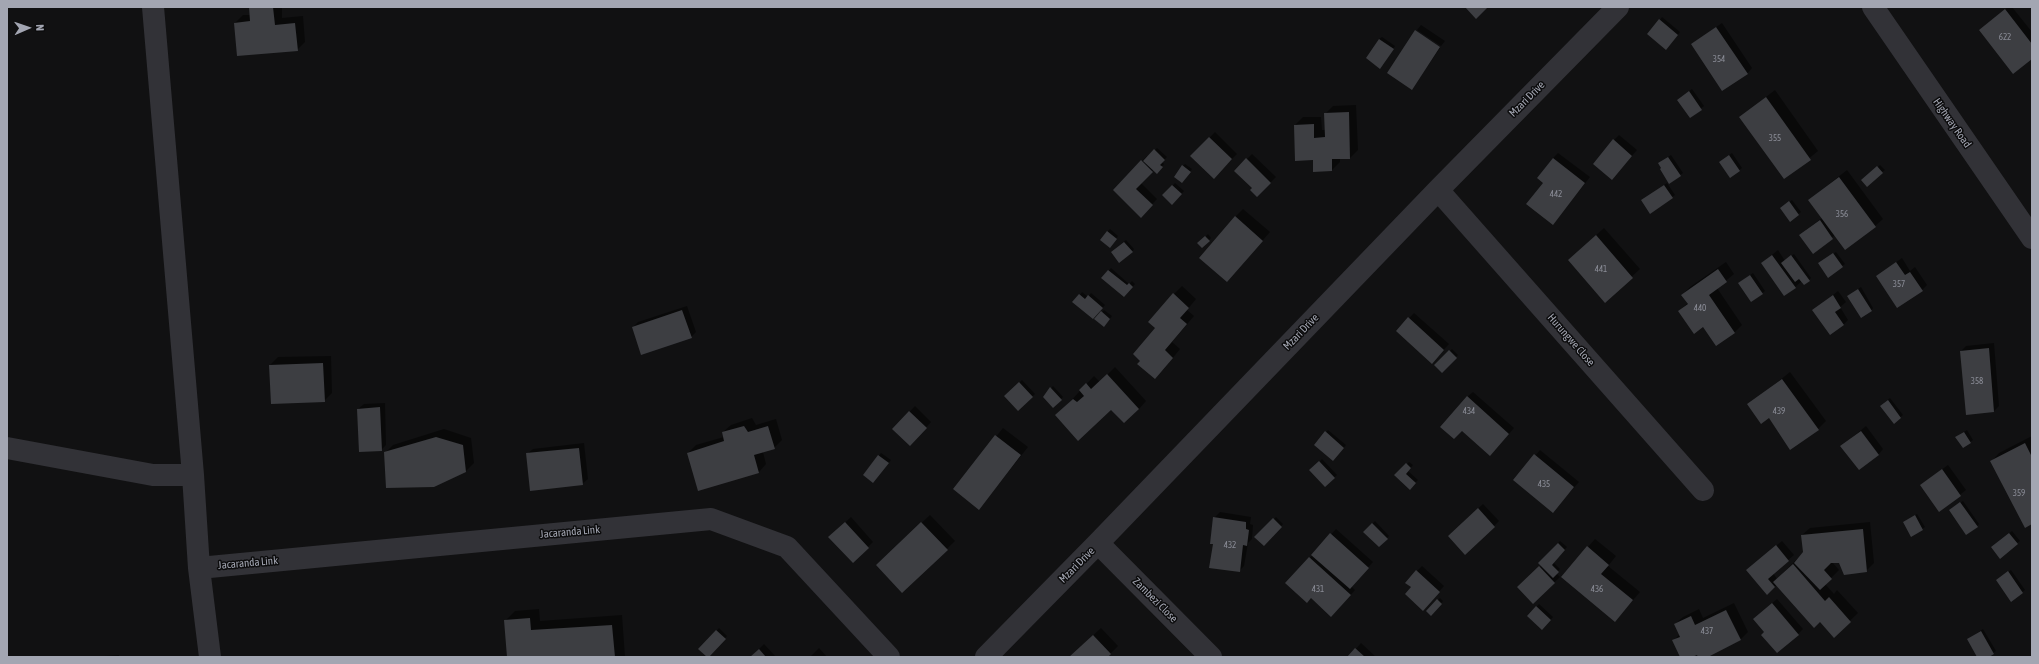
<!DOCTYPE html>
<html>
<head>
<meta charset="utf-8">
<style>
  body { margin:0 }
  #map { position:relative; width:2039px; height:664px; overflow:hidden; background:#111112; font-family:"Asap Condensed",sans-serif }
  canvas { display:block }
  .frame { position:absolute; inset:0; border:8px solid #a3a6b2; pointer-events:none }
  .north { position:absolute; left:8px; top:8px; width:40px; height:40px; -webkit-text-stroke:3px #0c0c0d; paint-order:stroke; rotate:88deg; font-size:11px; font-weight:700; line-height:16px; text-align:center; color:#a3a6b2 }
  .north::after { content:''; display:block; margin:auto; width:14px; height:18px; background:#a3a6b2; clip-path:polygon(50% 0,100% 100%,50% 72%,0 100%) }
</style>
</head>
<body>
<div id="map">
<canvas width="2039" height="664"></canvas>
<div class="frame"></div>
<div class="north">N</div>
</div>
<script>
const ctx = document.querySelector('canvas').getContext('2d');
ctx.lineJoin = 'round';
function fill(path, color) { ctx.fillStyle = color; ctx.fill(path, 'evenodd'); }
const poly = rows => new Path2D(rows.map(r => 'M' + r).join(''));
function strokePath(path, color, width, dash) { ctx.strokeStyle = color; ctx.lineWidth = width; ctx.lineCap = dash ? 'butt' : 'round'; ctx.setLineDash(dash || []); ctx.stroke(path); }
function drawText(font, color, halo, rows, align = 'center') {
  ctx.font = font + ' "Asap Condensed",sans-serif'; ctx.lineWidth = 3; ctx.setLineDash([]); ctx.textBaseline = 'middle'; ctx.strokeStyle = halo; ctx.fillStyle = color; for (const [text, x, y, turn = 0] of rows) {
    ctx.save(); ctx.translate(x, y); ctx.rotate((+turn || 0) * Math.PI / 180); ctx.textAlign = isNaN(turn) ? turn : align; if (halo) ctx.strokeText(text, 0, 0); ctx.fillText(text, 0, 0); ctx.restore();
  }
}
const shadow = poly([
  [250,7,282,7,282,18,303,16,305,42,297,50,235,23,243,15,250,15],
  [2008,7,2012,7,2032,32,2032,58,1980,30],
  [1662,17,1680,32,1669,46,1660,20],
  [1722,23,1752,68,1747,74,1692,44],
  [1421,25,1445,41,1441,46,1417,30],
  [1415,31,1440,48,1412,89],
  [1382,37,1395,46,1383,65,1379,39],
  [1692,89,1704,106,1690,117,1680,98],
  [1775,90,1818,151,1785,178,1740,117],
  [1356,105,1358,150,1350,158,1340,158,1340,162,1332,170,1314,171,1314,159,1295,125,1303,117,1321,117,1322,130,1326,130,1325,114,1333,106],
  [1215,132,1237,154,1214,177,1192,156],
  [1619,135,1637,150,1612,179,1614,140],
  [1157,148,1167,157,1162,162,1164,164,1157,172,1154,169,1141,183,1157,199,1141,216,1114,190,1147,156,1148,157],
  [1558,153,1590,177,1558,218,1545,182,1553,158],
  [1732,153,1742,168,1730,177,1720,162],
  [1252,154,1276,177,1257,196,1253,188,1235,171],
  [1671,155,1683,173,1669,182,1662,161],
  [1185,164,1192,169,1184,180,1183,166],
  [1880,165,1885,170,1882,172,1865,178],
  [1847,170,1883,219,1875,226,1835,235,1813,252,1806,230,1822,218,1809,200],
  [1175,183,1184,191,1172,204,1164,195],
  [1667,183,1675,195,1672,197,1645,198],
  [1792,200,1801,212,1790,220,1783,206],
  [1243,209,1270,232,1227,281,1235,217],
  [1604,228,1640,269,1605,301,1569,260],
  [1110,229,1118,236,1112,244,1107,232],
  [1208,234,1211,238,1202,247,1199,243],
  [1126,240,1134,249,1132,252,1114,250],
  [1778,250,1785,261,1794,254,1811,278,1809,280,1802,281,1795,287,1762,263],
  [1836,252,1845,264,1842,266,1822,261],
  [1902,258,1910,271,1915,267,1927,285,1922,290,1877,276],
  [1726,262,1734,274,1717,288,1742,325,1734,333,1704,326,1679,311,1688,303,1682,295,1690,287],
  [1111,268,1129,284,1132,281,1135,284,1124,296,1103,277],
  [1753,273,1765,291,1752,301,1742,281],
  [1182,286,1196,299,1187,310,1194,316,1172,342,1180,349,1163,370,1157,328,1174,294],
  [1861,287,1873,308,1871,311,1851,294],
  [1838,291,1846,302,1840,307,1848,320,1843,325,1814,310],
  [1082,292,1088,297,1091,293,1105,305,1095,316,1080,295],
  [687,306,696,332,691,337,633,327,638,322],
  [1104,310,1112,316,1104,326,1096,319],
  [1414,313,1449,344,1437,357,1397,331],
  [1994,343,1999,406,1994,411,1961,351,1966,346],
  [1452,349,1458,355,1442,371,1436,365],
  [331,356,332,393,324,401,270,365,278,357],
  [1115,367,1146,401,1139,409,1064,408,1094,376,1100,382],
  [1790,372,1826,421,1818,429,1769,416,1749,405],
  [1022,380,1035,394,1018,410,1005,396],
  [1053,386,1063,397,1053,407,1044,397],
  [1473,392,1514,428,1495,450,1467,397],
  [1890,398,1903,415,1894,422,1884,403],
  [385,403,386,445,381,450,358,409,364,404],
  [915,406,931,422,910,445,893,429],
  [752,418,756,425,776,419,782,440,774,448,763,452,766,464,759,472,688,453,696,445,724,437,723,432,731,425],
  [1866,426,1883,449,1878,455,1842,446],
  [1003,428,1028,447,979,509,954,489],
  [444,429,471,438,474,463,466,471,385,453,393,445],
  [1328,430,1346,445,1335,458,1326,432],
  [1967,430,1973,440,1963,447,1959,435],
  [2032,436,2032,523,1992,461,1999,453],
  [584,443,588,479,582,484,527,454,533,449],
  [1540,450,1579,482,1553,511,1515,480],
  [881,453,891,460,875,480,864,475],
  [1322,459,1337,475,1325,486,1311,470],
  [1409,462,1413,465,1408,471,1418,480,1410,488,1396,475],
  [1948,465,1966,490,1939,511,1921,485],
  [1963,501,1979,524,1977,526,1952,508],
  [1483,504,1499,521,1494,526,1454,531],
  [1220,512,1251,517,1250,524,1253,525,1252,539,1248,543,1244,566,1239,571,1214,543,1214,518],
  [1917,514,1925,527,1922,529,1904,522],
  [930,515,955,541,902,592,877,565],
  [851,517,873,542,853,562,830,537],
  [1276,517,1283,524,1264,545,1256,537],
  [1375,521,1389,536,1379,546,1364,532],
  [1870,522,1874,563,1866,571,1840,562,1832,562,1839,570,1825,584,1834,594,1837,590,1858,613,1834,636,1820,621,1777,585,1767,593,1753,565,1782,541,1794,555,1773,573,1777,579,1804,552,1802,535,1810,528],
  [1336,529,1373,562,1351,586,1355,590,1337,610,1312,597,1310,558],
  [2012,531,2020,541,2017,543,1994,545],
  [1595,539,1616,556,1608,566,1640,592,1615,621,1588,547],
  [1560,541,1567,547,1553,562,1560,569,1556,573,1560,577,1533,603,1518,587,1542,565,1540,563],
  [1422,566,1444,586,1428,604,1412,587,1417,571],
  [2011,570,2025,590,2011,600,1997,580],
  [1440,598,1443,601,1431,615,1427,611],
  [1777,599,1803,629,1798,634,1765,632,1760,614],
  [1734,603,1748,632,1740,640,1705,657,1699,657,1697,653,1690,657,1681,657,1673,641,1680,634,1675,624,1683,617,1699,609,1703,618],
  [1539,604,1553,617,1542,629,1528,616],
  [539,609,540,621,622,615,625,657,508,657,505,621,515,611],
  [719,628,727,636,708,657,700,649],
  [1101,628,1118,646,1109,655,1111,657,1070,657],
  [1983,629,1996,651,1987,657,1979,657,1971,637],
  [1361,643,1376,657,1349,657],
  [764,644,776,657,751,657],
  [819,648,827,657,810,657],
  [119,655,119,657,104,657,105,656]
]);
const building = poly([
  [249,7,273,7,275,25,295,23,298,51,237,56,234,23,250,21],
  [1465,7,1488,7,1476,19],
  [2005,9,2032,44,2032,59,2013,74,1979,30],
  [1659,19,1678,35,1666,50,1647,34],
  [1716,27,1748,74,1722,91,1691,44],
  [1415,30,1440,47,1412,90,1387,73],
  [1379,39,1394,49,1380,69,1366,58],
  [1689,91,1702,110,1690,118,1677,100],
  [1766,97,1811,160,1784,179,1739,117],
  [1349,112,1350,159,1332,159,1332,171,1313,172,1313,160,1295,161,1294,125,1314,124,1314,138,1325,137,1324,113],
  [1209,137,1232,159,1214,179,1190,156],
  [1613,139,1632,156,1612,180,1593,164],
  [1154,149,1165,160,1160,165,1163,167,1157,174,1143,161],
  [1729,155,1740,171,1730,178,1719,162],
  [1668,157,1681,176,1669,184,1660,169,1661,168,1658,163],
  [1246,158,1271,183,1257,197,1250,190,1252,188,1234,171],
  [1553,158,1585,183,1553,225,1526,204,1543,183,1537,178],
  [1141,160,1153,172,1136,189,1153,205,1141,218,1113,190],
  [1182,165,1191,172,1182,183,1174,177],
  [1877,166,1883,173,1867,187,1861,180],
  [1839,177,1876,227,1845,250,1808,200],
  [1172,185,1182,194,1172,205,1162,195],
  [1664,185,1673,198,1650,214,1641,200],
  [1789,201,1799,215,1790,222,1780,208],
  [1235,216,1263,241,1227,282,1199,258],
  [1820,220,1833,239,1813,254,1799,235],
  [1107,231,1117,239,1110,248,1100,240],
  [1596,235,1633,278,1605,303,1568,260],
  [1205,236,1210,241,1202,248,1197,243],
  [1124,242,1133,252,1119,263,1111,252],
  [1833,253,1843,267,1828,278,1818,263],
  [1772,255,1796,288,1784,296,1761,263],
  [1791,255,1810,281,1804,285,1799,279,1795,282,1781,263],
  [1896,262,1905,275,1910,272,1923,291,1897,308,1876,276],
  [1718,269,1727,282,1709,295,1735,333,1716,346,1703,327,1694,334,1678,311,1688,304,1681,295],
  [1108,270,1127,285,1129,283,1133,287,1124,297,1101,278],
  [1750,275,1763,294,1751,302,1738,283],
  [1858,289,1872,311,1861,318,1847,296],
  [1173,293,1189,308,1180,318,1187,324,1165,350,1173,358,1155,379,1137,364,1140,361,1133,354,1155,328,1148,322],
  [1079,294,1085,299,1088,295,1103,308,1093,319,1072,302],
  [1833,295,1841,308,1835,312,1844,325,1830,335,1812,310],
  [682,310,692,338,641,355,632,327],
  [1101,311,1110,319,1104,327,1094,319],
  [1408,317,1444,350,1432,364,1396,331],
  [1989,348,1994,412,1966,415,1960,351],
  [1449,350,1457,358,1442,373,1434,365],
  [323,363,325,402,271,404,269,365],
  [1107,374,1139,409,1124,423,1111,410,1078,441,1055,415,1073,399,1077,402,1084,396,1079,390,1086,383,1091,389],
  [1782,379,1819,430,1790,450,1769,418,1761,424,1747,404],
  [1019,382,1033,397,1018,411,1004,396],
  [1050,387,1062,400,1053,408,1043,397],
  [1467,396,1509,434,1490,456,1462,431,1454,439,1440,427],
  [1888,400,1901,418,1894,424,1880,406],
  [380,407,382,451,359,452,357,409],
  [909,411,927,428,910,446,892,429],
  [744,426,748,432,768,426,775,449,754,455,759,473,698,491,687,453,724,441,722,432],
  [1325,431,1344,448,1333,461,1314,445],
  [1861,431,1879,455,1859,470,1840,446],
  [1964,432,1971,443,1963,448,1955,437],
  [995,435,1021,455,979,510,953,489],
  [436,437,463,445,466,472,434,487,386,488,384,452],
  [2025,443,2032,457,2032,524,2025,528,1990,461],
  [579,448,583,485,530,491,526,453],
  [1534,454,1574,487,1553,513,1513,480],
  [878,455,889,463,873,483,863,475],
  [1319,461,1335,478,1325,487,1309,470],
  [1406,463,1411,468,1406,474,1416,483,1410,490,1394,475],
  [1942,469,1961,496,1939,512,1920,485],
  [1960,502,1978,527,1966,535,1949,510],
  [1478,508,1495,527,1465,555,1448,536],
  [1915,515,1923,530,1911,537,1903,522],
  [1213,517,1246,522,1246,529,1249,530,1247,546,1243,545,1240,572,1209,568,1213,544,1210,544],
  [1273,518,1282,527,1264,546,1254,537],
  [845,522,869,548,853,563,828,537],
  [921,522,948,550,902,593,876,565],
  [1372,523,1388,539,1379,547,1363,532],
  [1863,529,1867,572,1844,575,1839,563,1831,563,1824,570,1832,579,1820,590,1794,563,1803,552,1801,535],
  [1330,533,1369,568,1350,589,1311,555],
  [2009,533,2018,544,2000,559,1991,547],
  [1558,543,1565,550,1552,565,1559,572,1553,578,1538,563],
  [1776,545,1789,561,1768,579,1775,587,1767,595,1746,570],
  [1587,546,1609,565,1601,574,1633,600,1615,622,1561,577],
  [1309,557,1351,595,1331,617,1311,598,1307,603,1285,583],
  [1793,564,1825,601,1829,597,1851,622,1834,638,1820,622,1814,628,1773,582],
  [1539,566,1555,583,1533,604,1517,587],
  [1416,570,1440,592,1423,611,1405,594,1411,587,1405,583],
  [2008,571,2023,593,2011,602,1996,580],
  [1437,599,1442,604,1431,616,1426,611],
  [1772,603,1799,635,1777,653,1761,635,1764,632,1753,619],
  [1536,606,1551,620,1542,630,1527,616],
  [1726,610,1741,640,1708,657,1698,657,1697,655,1692,657,1680,657,1672,640,1680,637,1674,624,1691,616,1695,625],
  [530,618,531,630,612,625,615,657,507,657,504,620],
  [716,630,726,639,709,657,707,657,698,649],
  [1981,631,1994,654,1989,657,1977,657,1967,639],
  [1093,635,1111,654,1108,657,1069,657],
  [1355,648,1365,657,1347,657],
  [759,649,766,657,750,657]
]);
const minor = poly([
  [153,7,193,475,199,568,210,657],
  [1873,7,2032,238],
  [1438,190,1703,490],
  [7,448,153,475,193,475],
  [1098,543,1211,657],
  [199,568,711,519,787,547,889,657],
  [986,657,1098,543,1438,190,1618,7]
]);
const numberNames = [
  ["622",2005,37],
  ["354",1719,59],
  ["355",1775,138],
  ["442",1556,194],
  ["356",1842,214],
  ["441",1601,269],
  ["357",1899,284],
  ["440",1700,308],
  ["358",1977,381],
  ["434",1469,411],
  ["439",1779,411],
  ["435",1544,484],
  ["359",2019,493],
  ["432",1230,545],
  ["431",1318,589],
  ["436",1597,589],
  ["437",1707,631]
];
const streetNames = [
  ["Mzari Drive",1527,99,-45],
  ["Highway Road",1952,123,55],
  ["Mzari Drive",1301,332,-46],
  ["Hurungwe Close",1571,340,49],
  ["Jacaranda Link",570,532,-5],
  ["Jacaranda Link",248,563,-5],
  ["Mzari Drive",1077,565,-45],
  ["Zambezi Close",1155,600,45]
];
fill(shadow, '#0007');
fill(building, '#3d3e42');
strokePath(minor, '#323237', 22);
drawText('9px', '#8a8c96', null, numberNames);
drawText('11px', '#a3a6b2', '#0c0c0d', streetNames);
</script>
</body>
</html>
